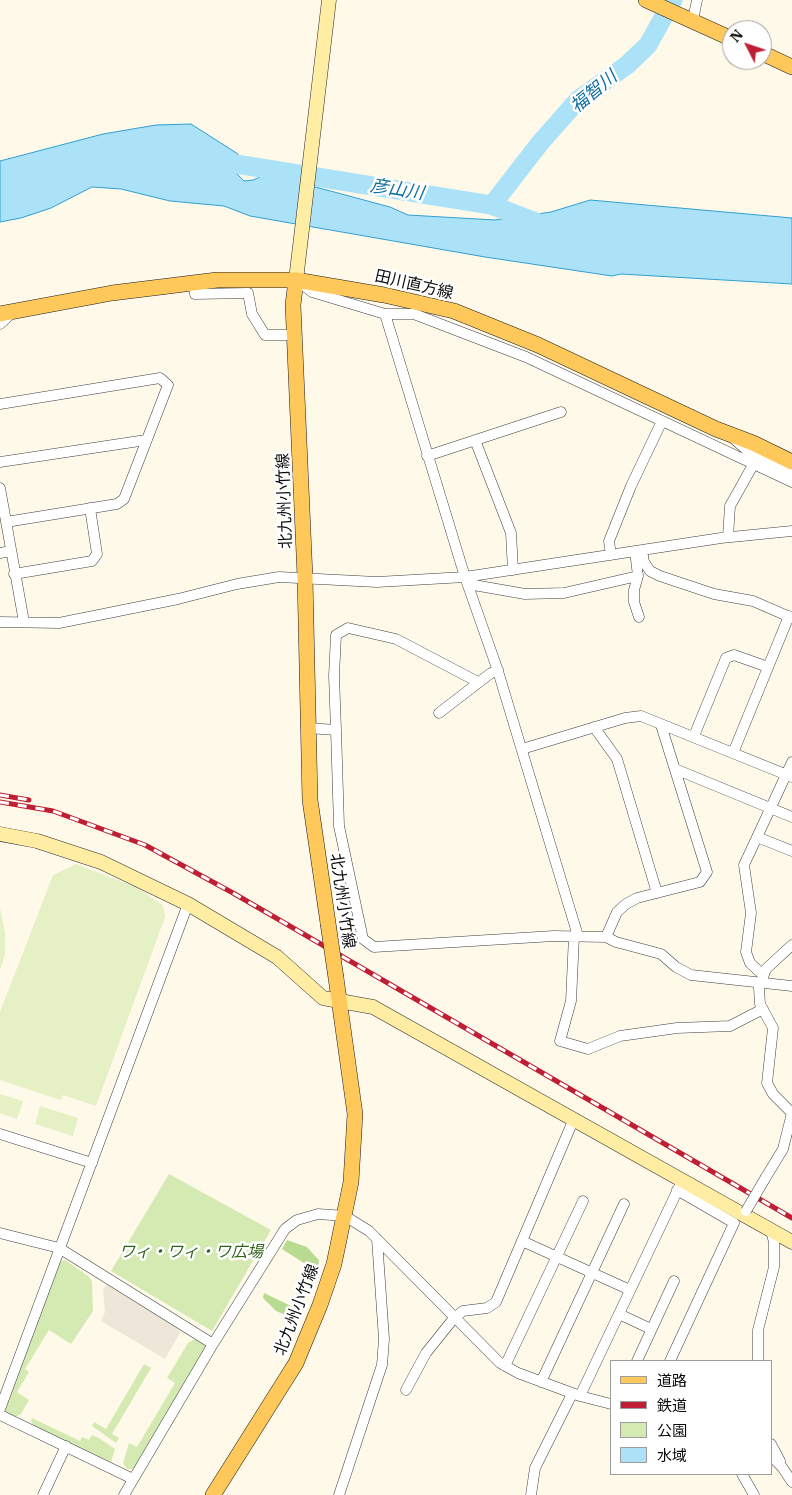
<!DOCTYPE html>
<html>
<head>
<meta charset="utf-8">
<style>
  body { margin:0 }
  #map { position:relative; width:792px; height:1495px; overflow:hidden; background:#fff9e9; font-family:"IBM Plex Serif","Noto Sans JP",serif }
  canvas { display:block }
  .legend { position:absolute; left:610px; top:1360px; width:162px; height:115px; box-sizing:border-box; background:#fff; border:1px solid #9d9d9d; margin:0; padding:6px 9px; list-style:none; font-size:15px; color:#0b0b0b }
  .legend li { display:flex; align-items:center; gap:10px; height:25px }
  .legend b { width:25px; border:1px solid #9d9d9d }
  .north { position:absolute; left:722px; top:20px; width:50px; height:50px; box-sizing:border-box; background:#fff; border:1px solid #9d9d9d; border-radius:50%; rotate:311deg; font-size:14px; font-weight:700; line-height:20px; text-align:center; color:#0b0b0b }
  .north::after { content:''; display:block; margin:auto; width:18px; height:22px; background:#bf1f34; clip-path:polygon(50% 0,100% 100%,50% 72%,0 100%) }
</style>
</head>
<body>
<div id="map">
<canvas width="792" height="1495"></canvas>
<ul class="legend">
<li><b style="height:6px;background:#fec85a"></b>道路</li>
<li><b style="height:6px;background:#bf1f34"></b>鉄道</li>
<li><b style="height:14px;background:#d4eab2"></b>公園</li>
<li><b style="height:14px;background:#ace2f8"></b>水域</li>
</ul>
<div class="north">N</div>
</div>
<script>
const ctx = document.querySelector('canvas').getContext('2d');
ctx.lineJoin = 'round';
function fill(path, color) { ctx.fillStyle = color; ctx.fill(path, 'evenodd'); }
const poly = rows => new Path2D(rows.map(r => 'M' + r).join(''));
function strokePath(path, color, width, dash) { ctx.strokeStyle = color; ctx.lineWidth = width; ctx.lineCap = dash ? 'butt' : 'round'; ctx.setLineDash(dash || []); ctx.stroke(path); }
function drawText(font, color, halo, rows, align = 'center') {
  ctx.font = font + ' "IBM Plex Serif","Noto Sans JP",serif'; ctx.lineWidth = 5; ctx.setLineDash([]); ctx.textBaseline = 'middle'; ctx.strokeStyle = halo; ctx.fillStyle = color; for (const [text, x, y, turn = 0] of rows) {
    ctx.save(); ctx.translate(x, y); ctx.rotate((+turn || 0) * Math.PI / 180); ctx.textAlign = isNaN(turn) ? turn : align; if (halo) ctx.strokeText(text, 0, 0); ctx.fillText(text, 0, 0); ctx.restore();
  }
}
const green = poly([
  [169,1174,271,1230,212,1331,111,1271],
  [65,1260,88,1276,92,1281,93,1311,71,1344,49,1330,25,1369,29,1372,17,1392,29,1400,21,1414,15,1417,5,1411,59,1262],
  [195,1339,205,1344,206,1348,134,1469,127,1469,123,1463,129,1443,137,1447,175,1383,167,1378,188,1343],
  [144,1364,151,1368,112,1434,119,1438,116,1443,92,1426,94,1422,106,1429],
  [32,1418,80,1441,82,1437,89,1440,92,1435,99,1438,115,1449,111,1462,34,1426,31,1421]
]);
const forest = poly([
  [287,1240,307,1247,319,1260,318,1270,313,1275,310,1267,282,1249],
  [264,1293,289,1305,300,1315,295,1319,276,1311,263,1298]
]);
const pitch = poly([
  [76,864,136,887,163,905,165,917,96,1106,63,1095,61,1100,0,1080,0,1012,53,875],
  [0,908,5,932,5,954,0,970],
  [0,1094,23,1101,17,1119,0,1113],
  [40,1106,78,1118,73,1136,35,1124]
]);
const plaza = poly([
  [108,1285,178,1328,180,1333,165,1359,101,1321,105,1312,103,1290,105,1286]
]);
const water = poly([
  [191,124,238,154,234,171,244,181,253,180,267,174,390,207,408,215,495,220,551,212,590,200,792,218,792,284,621,274,612,276,485,257,250,216,224,206,170,201,121,189,92,187,51,208,21,218,0,222,0,161,103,134,156,125,191,124]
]);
const river = poly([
  [211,160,491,205,546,226],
  [492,205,540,143,578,100,627,65,648,45,673,0]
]);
const street = poly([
  [693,20,697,0],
  [299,282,312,292,385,314,414,314,526,357,792,482],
  [193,283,195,294,248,293,252,314,265,335,294,335],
  [385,314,465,577,497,668,578,936],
  [0,324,14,311],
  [0,404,160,378,168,385,124,499,117,504,6,522],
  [734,439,749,452,792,475],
  [475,440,511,533,513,570],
  [427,456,561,412],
  [0,462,146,440],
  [0,488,24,622],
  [728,537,730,506,753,465],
  [642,550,644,562,650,571,660,576,714,594,753,601,792,618],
  [635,551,638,576,634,590,634,602,639,617],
  [0,553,10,551],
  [611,555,609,541,631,486,662,421],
  [14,574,92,561,97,554,90,508],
  [468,584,525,594,564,593,638,576],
  [0,622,59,623,178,599,237,584,279,577,377,582,465,577,721,538,792,531],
  [439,713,491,673,498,670],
  [594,727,617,759,657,893],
  [308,728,336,730,339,826,363,939,374,947,554,936,606,937,616,942,661,954,676,967,691,975,792,986],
  [336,730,334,676,336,635,348,628,396,639,478,682],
  [694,736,726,658,734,655,768,667],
  [522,749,625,718,641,716,792,777],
  [733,753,789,616],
  [675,769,792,817],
  [757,837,792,851],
  [574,936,571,1001,560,1041,588,1049,620,1036,677,1028,730,1026,763,1009],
  [606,937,617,912,626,904,637,898,700,882,707,872,661,725],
  [763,975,750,963,746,952,751,913,744,865,792,762],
  [0,1134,92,1163],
  [766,1177,783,1149,792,1113,773,1094,767,1083,773,1028,760,1004,759,988,766,969,792,945],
  [0,1233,59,1248,213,1344],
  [522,1241,630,1290],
  [619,1314,651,1329],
  [637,1361,674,1281],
  [670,1361,734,1223,677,1190],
  [758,1361,758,1330,774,1267,774,1242,771,1231],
  [505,1366,583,1201],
  [541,1382,624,1204],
  [406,1390,426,1353,454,1318,463,1311,487,1308,496,1302,573,1121],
  [580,1396,682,1181],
  [0,1409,188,904],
  [0,1415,133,1479],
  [771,1444,780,1461],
  [771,1456,782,1467,792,1482],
  [742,1474,754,1495],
  [43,1495,66,1446],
  [124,1495,213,1344,285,1229,297,1220,318,1214,345,1216,369,1231,500,1363,518,1373,580,1396,611,1404],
  [339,1495,382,1365,384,1339,377,1239],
  [531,1495,535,1468,572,1394]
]);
const secondary = poly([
  [296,280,329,0],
  [0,834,37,841,101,862,188,904,277,957,323,998,373,1007,792,1242]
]);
const primary = poly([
  [646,0,732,39],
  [762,53,792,67],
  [296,280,293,305,305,577,310,800,328,923],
  [0,314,112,293,217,280,296,280,384,295,454,311,538,345,716,429,753,443,792,462],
  [213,1495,296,1363,320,1305,334,1264,351,1182,355,1114,336,978]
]);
const rail = poly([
  [0,795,29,800],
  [0,802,53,811,145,845,233,893,792,1218]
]);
const streetBridge = poly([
  [746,1211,766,1177]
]);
const primaryBridge = poly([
  [328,923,336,978]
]);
const streetNames = [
  ["田川直方線",414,285,13],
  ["北九州小竹線",285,501,-92],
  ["北九州小竹線",342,901,82],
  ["北九州小竹線",297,1310,-69]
];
const parkNames = [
  ["ワィ・ワィ・ワ広場",191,1252]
];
const waterNames = [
  ["福智川",594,92,-40],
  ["彦山川",397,190,9]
];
fill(green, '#d4eab2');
fill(forest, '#b9db91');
fill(pitch, '#e5f1c4');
fill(plaza, '#eee7d9');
fill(water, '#ace2f8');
strokePath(water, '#309fd2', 1);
strokePath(river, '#ace2f8', 19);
strokePath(street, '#3e3e3e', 11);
strokePath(secondary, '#2d2d2d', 15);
strokePath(primary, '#1c1c1c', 16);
strokePath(street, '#fff', 10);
strokePath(secondary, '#ffeda4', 14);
strokePath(primary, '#fec85a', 15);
strokePath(rail, '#bf1f34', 5);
strokePath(rail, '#fff', 3, [9]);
strokePath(streetBridge, '#3e3e3e', 11, []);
strokePath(primaryBridge, '#1c1c1c', 16, []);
strokePath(streetBridge, '#fff', 10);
strokePath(primaryBridge, '#fec85a', 15);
drawText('16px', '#0b0b0b', '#fff', streetNames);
drawText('italic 16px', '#2f641a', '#fff', parkNames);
drawText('italic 18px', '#116ea0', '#fff', waterNames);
</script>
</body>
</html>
